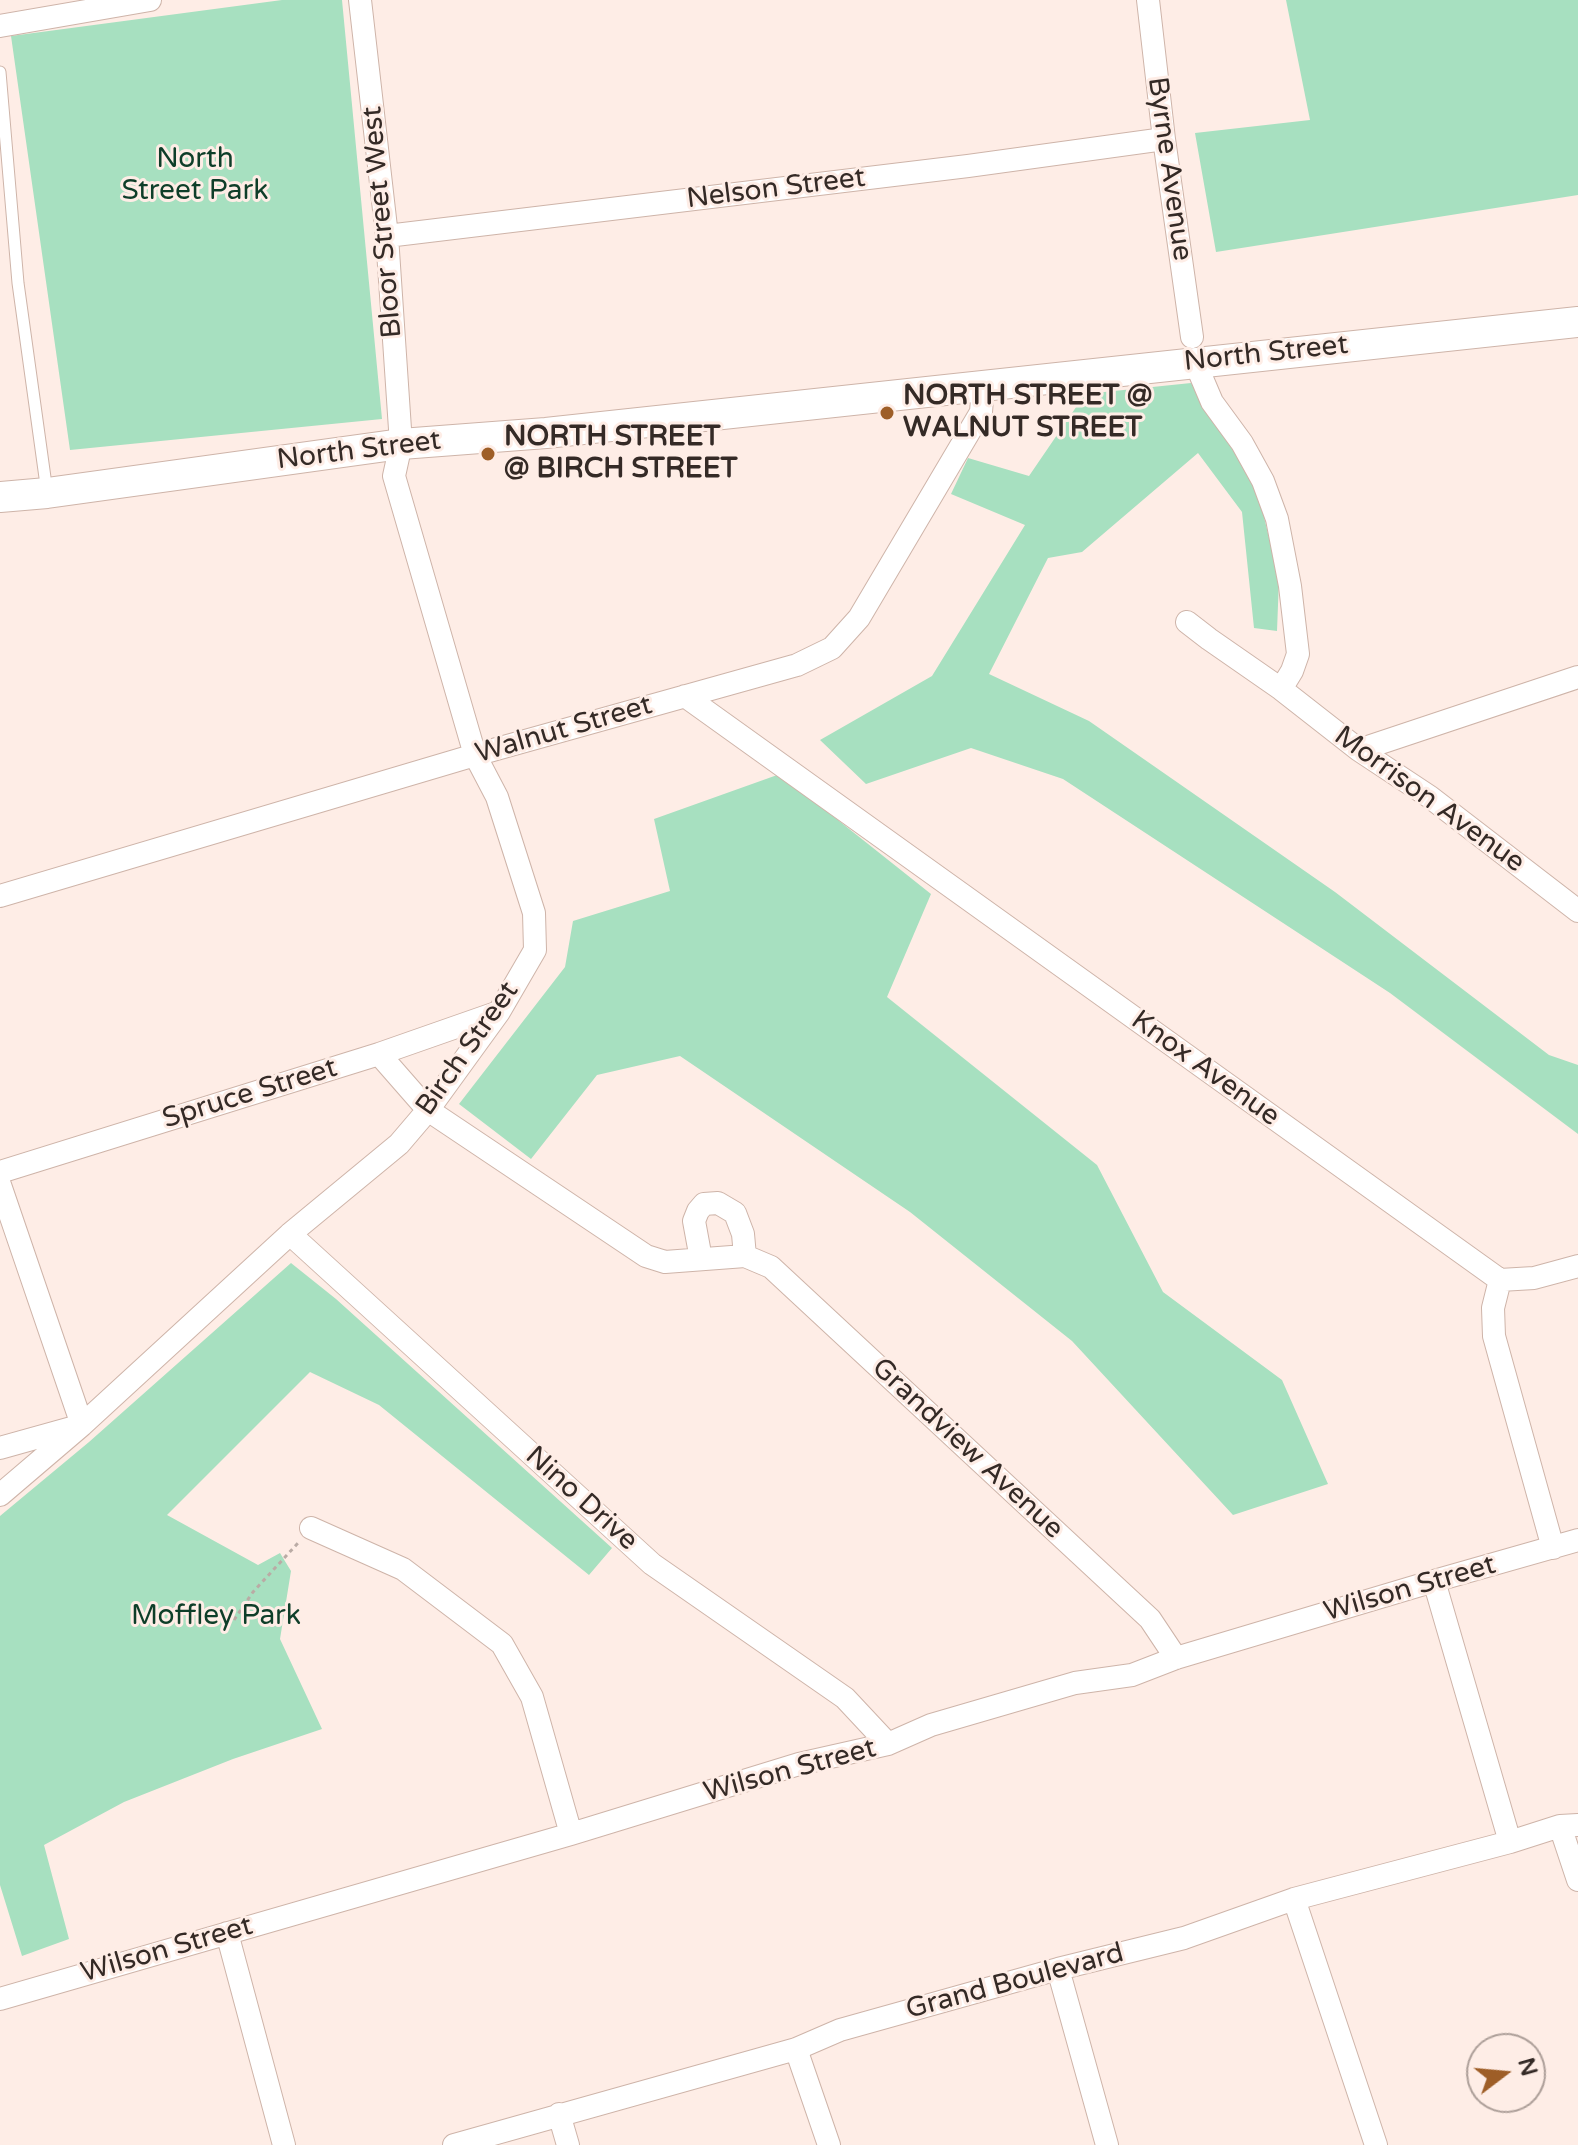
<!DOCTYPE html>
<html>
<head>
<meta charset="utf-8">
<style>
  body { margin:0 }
  #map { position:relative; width:1578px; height:2145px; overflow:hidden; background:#feede6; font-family:"Varela Round",sans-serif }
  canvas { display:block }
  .north { position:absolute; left:1466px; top:2033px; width:80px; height:80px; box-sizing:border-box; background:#feede6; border:2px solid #ad9f99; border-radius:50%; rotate:74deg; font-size:22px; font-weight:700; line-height:32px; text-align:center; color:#342a26 }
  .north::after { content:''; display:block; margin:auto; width:28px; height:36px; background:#9e5e27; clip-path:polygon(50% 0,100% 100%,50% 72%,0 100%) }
</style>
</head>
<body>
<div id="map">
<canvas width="1578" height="2145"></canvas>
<div class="north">N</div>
</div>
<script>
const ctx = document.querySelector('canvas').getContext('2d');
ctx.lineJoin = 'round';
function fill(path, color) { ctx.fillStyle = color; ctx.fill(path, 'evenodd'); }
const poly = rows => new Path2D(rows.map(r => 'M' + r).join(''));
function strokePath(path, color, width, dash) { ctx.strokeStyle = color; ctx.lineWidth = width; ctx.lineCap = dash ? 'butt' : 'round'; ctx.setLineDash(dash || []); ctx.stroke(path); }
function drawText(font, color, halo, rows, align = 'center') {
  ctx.font = font + ' "Varela Round",sans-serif'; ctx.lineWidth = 6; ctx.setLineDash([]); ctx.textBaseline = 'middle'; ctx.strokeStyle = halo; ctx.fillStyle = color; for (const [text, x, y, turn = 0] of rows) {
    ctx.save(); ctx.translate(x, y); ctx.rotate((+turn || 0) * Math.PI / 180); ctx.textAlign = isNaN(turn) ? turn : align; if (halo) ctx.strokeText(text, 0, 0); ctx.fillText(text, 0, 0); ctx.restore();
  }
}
const green = poly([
  [282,0,342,0,382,419,70,450,11,36],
  [1286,0,1578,0,1578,195,1216,252,1195,133,1310,120],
  [1191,383,1251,463,1279,579,1277,631,1254,628,1242,512,1198,453,1082,552,1048,558,989,674,1089,721,1335,892,1549,1055,1578,1065,1578,1134,1390,993,1063,779,971,748,866,784,820,740,932,676,1025,525,951,494,968,458,1029,476,1085,394],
  [780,774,931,894,887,997,1097,1165,1163,1292,1282,1380,1328,1484,1233,1515,1072,1341,910,1212,680,1056,597,1075,531,1159,459,1104,565,967,573,921,670,891,654,819],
  [291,1263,336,1299,612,1548,589,1575,379,1405,310,1372,167,1515,258,1565,280,1553,291,1571,280,1639,322,1729,233,1759,124,1802,44,1845,69,1939,22,1956,0,1885,0,1516,89,1442]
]);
const path = poly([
  [234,1620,253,1592,298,1543]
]);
const service = poly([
  [0,72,18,283,47,492]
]);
const minor = poly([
  [1148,0,1164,139,1192,337],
  [0,26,150,0],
  [387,236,968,166,1164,139],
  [1195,362,1212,402,1242,443,1263,481,1277,519,1290,586,1298,654,1292,671,1281,689],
  [1187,622,1209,639,1281,689,1359,750,1430,797,1578,911],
  [685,696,1500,1280],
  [1359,750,1578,677],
  [0,896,475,755,797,665,832,648,859,618,981,412,983,386],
  [379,1054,428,1110,646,1256,665,1262,745,1256,771,1267,1150,1619,1176,1658],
  [0,1172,379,1054,499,1012],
  [0,1185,82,1425,0,1448],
  [290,1234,652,1564,845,1698,888,1744],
  [701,1259,694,1221,698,1211,704,1204,718,1203,735,1213,743,1234,745,1256],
  [1500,1280,1493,1308,1494,1336,1553,1548],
  [1500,1280,1534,1278,1578,1266],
  [0,1495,82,1425,290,1234,399,1144,428,1110,499,1012,535,950,534,913,497,797,475,755,394,476,401,444,387,236,360,0],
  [311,1528,403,1569,502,1644,532,1697,571,1834],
  [1434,1581,1510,1842],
  [1560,1826,1578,1880],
  [1294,1899,1376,2145],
  [227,1933,284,2145],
  [1058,1969,1107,2145],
  [0,1999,571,1834,799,1764,888,1744,931,1725,1075,1683,1132,1675,1176,1658,1434,1581,1578,1540],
  [796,2049,829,2145],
  [559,2114,568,2145],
  [454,2145,796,2049,840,2030,1058,1969,1184,1938,1294,1899,1510,1842,1560,1826,1578,1825]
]);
const secondary = poly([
  [0,497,47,493,401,444,546,433,1578,322]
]);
const markers = [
  [887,413,8,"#9e5e27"],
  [488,454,8,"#9e5e27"]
];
const parkNames = [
  ["North",195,160],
  ["Street Park",195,192],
  ["Moffley Park",216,1617]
];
const streetNames = [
  ["Byrne Avenue",1169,169,82],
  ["Nelson Street",776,189,-7],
  ["Bloor Street West",383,222,-95],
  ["North Street",1266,354,-6],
  ["North Street",359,451,-7],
  ["Walnut Street",564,730,-16],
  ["Morrison Avenue",1429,800,36],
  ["Birch Street",468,1049,-55],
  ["Knox Avenue",1205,1069,36],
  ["Spruce Street",250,1094,-17],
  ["Grandview Avenue",967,1449,43],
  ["Nino Drive",581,1499,42],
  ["Wilson Street",1410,1589,-16],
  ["Wilson Street",790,1771,-15],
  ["Wilson Street",167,1950,-16],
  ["Grand Boulevard",1015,1982,-15]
];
const poiNames = [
  ["NORTH STREET @",903,397],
  ["WALNUT STREET",903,429],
  ["NORTH STREET",504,438],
  ["@ BIRCH STREET",504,470]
];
fill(green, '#a7e0c0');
strokePath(service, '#ceb4a9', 13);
strokePath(minor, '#ceb4a9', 24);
strokePath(secondary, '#ceb4a9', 32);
strokePath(path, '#baaba5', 3, [4, 4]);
strokePath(service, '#fff', 11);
strokePath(minor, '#fff', 22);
strokePath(secondary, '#fff', 30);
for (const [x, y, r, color] of markers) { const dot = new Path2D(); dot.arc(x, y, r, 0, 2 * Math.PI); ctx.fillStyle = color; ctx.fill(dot); strokePath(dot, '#feede6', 3); }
drawText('28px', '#0e3e29', '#feede6', parkNames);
drawText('28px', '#342a26', '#feede6', streetNames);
drawText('bold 28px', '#342a26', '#feede6', poiNames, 'left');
</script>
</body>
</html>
